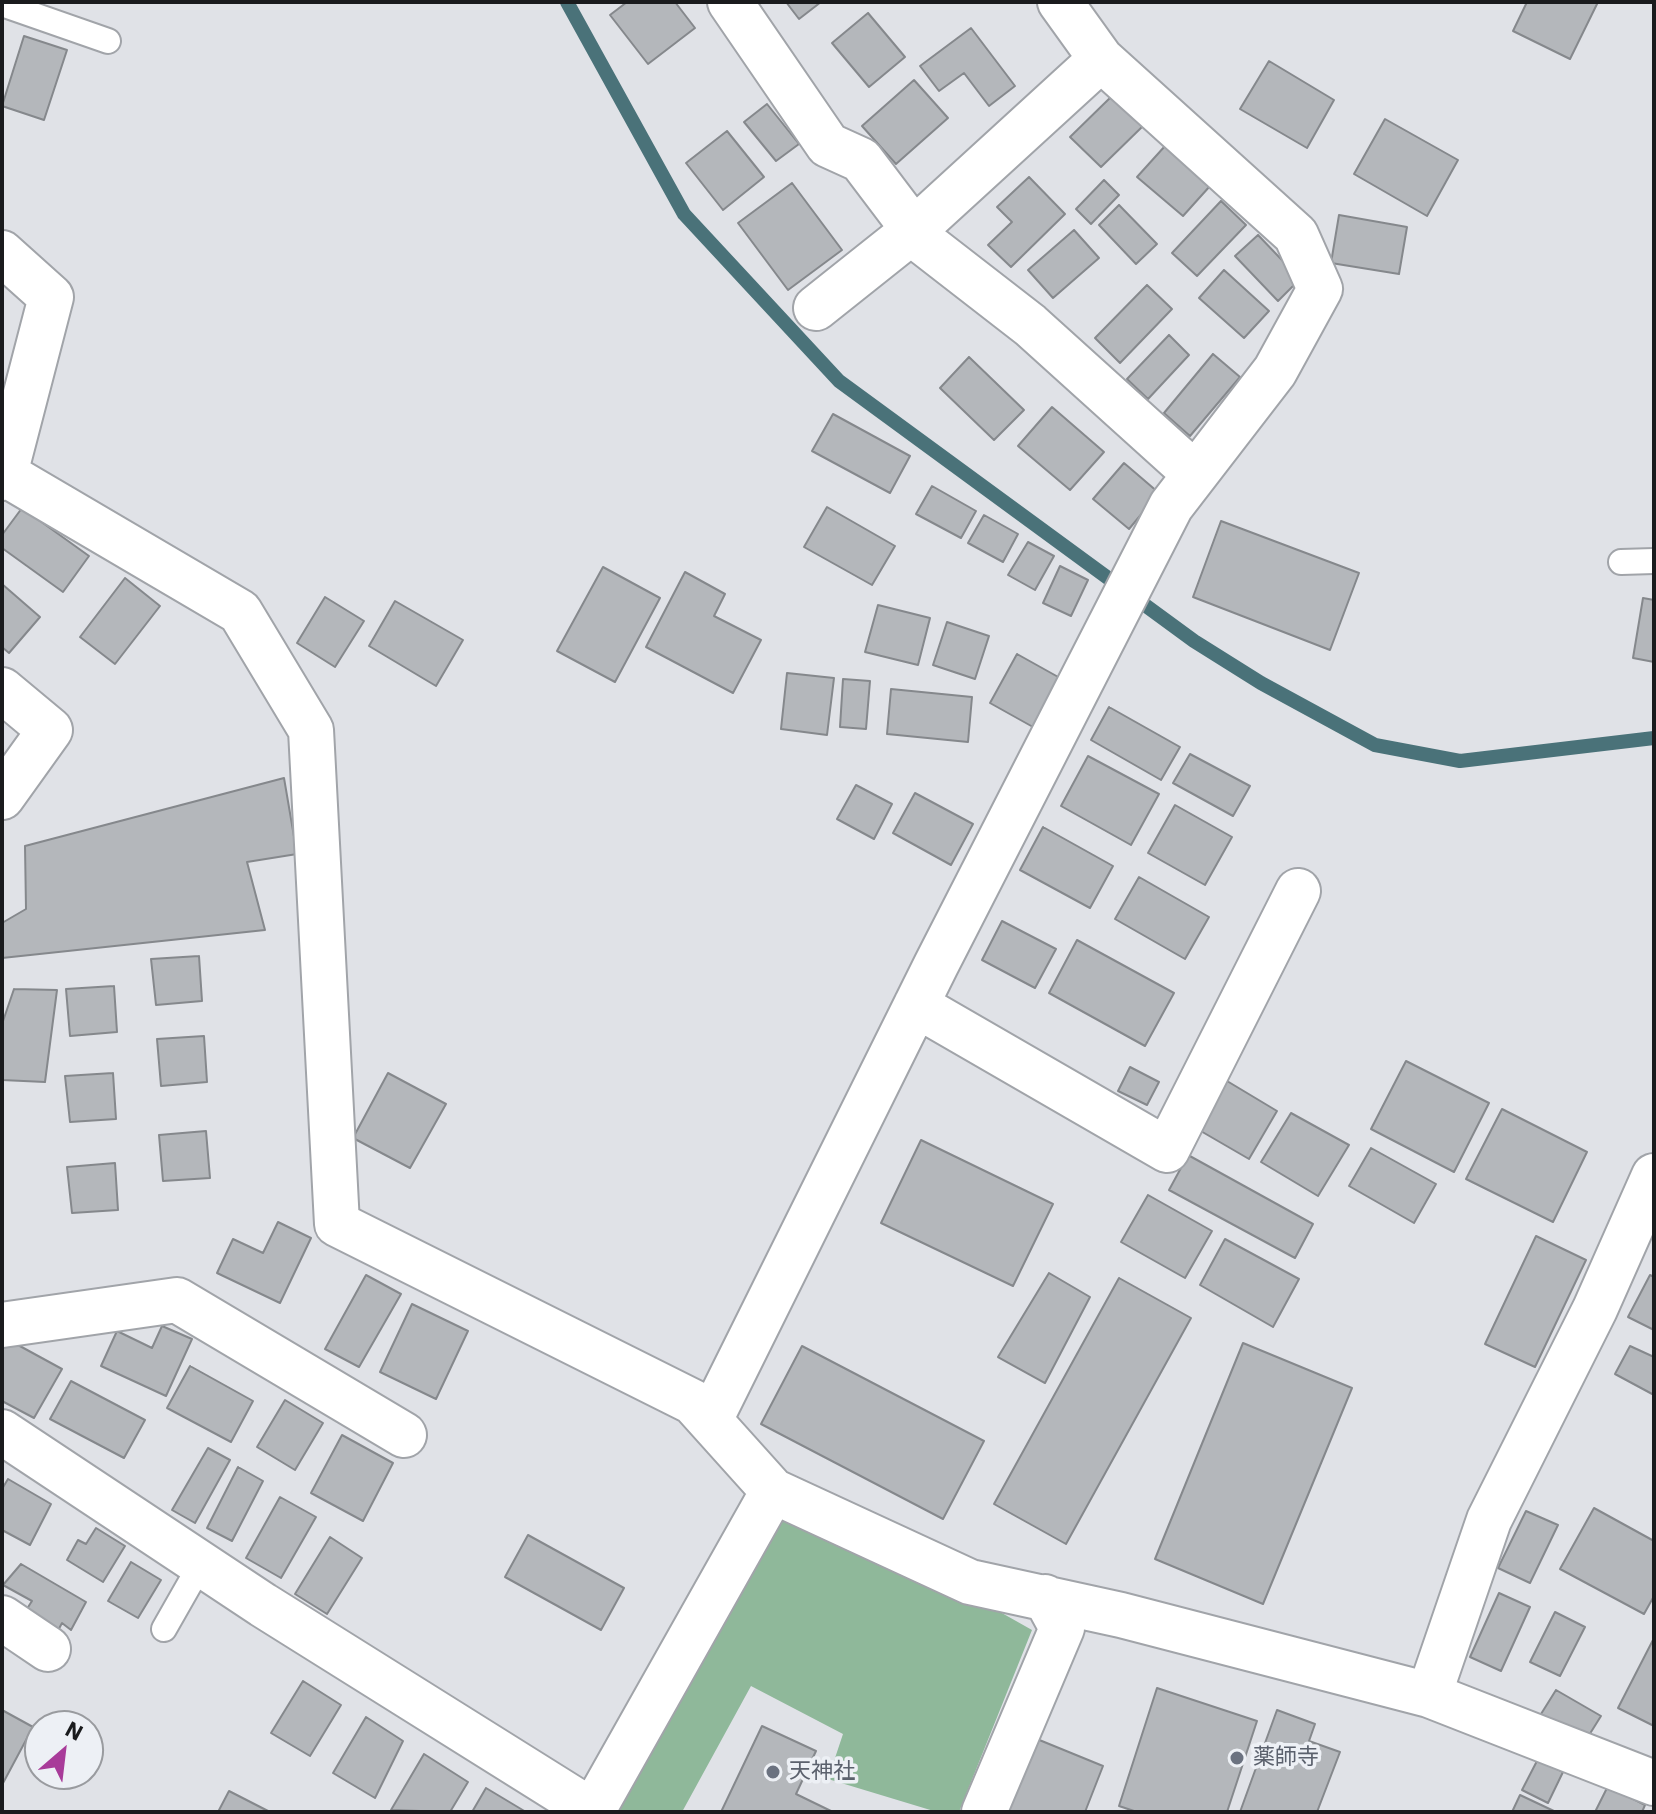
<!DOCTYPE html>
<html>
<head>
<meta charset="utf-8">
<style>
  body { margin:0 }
  #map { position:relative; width:1656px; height:1814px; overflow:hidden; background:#e0e2e7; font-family:"IBM Plex Sans",sans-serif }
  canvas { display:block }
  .frame { position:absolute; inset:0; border:4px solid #1a1b1d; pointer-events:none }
  .north { position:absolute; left:24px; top:1710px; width:80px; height:80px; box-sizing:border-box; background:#edf0f5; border:2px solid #999b9f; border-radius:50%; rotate:28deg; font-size:22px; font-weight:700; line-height:32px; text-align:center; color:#1a1b1d }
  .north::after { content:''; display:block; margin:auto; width:28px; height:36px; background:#a83b99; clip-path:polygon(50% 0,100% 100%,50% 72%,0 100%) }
</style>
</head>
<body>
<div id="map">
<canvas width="1656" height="1814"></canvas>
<div class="frame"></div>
<div class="north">N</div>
</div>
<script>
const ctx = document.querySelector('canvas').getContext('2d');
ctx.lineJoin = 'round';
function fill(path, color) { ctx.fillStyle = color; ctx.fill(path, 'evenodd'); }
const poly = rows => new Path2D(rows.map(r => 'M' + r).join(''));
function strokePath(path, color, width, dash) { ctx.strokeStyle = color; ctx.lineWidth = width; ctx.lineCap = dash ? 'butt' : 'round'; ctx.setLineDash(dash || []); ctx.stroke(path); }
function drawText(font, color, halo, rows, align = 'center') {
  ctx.font = font + ' "IBM Plex Sans","Noto Sans JP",sans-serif'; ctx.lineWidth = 7; ctx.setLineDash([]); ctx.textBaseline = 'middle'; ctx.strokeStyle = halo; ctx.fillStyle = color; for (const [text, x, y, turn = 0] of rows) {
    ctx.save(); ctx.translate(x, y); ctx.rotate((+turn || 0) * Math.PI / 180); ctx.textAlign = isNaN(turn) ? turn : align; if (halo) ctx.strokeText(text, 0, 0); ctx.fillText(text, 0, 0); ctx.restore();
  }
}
const forest = poly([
  [786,1510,977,1599,1032,1630,959,1812,937,1812,828,1779,843,1734,751,1686,682,1812,605,1812]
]);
const stream = poly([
  [567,2,684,214,839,381,1194,641,1261,683,1375,745,1460,761,1654,738]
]);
const building = poly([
  [627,2,675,2,695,28,648,64,610,15,627,2],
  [786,2,821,2,799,19,786,2],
  [1527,2,1598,2,1570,59,1513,31,1527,2],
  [868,13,905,57,869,87,832,43,868,13],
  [971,28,1015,86,989,106,964,73,939,91,920,66,971,28],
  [24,36,67,50,44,120,2,106,24,36],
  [1269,61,1334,100,1307,148,1240,109,1269,61],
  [914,80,948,118,896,164,862,126,914,80],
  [1114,94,1144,125,1101,167,1070,137,1114,94],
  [767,104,799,144,776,161,744,122,767,104],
  [1385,119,1458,160,1427,216,1354,174,1385,119],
  [727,131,764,177,723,210,686,163,727,131],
  [1165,146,1210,186,1183,216,1137,177,1165,146],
  [1029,177,1065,214,1011,267,988,245,1012,222,997,207,1029,177],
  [1104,180,1119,195,1091,224,1076,209,1104,180],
  [792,183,842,250,788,290,738,223,792,183],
  [1221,201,1246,225,1197,276,1172,253,1221,201],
  [1119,205,1157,244,1136,264,1099,225,1119,205],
  [1339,215,1407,227,1399,274,1331,263,1339,215],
  [1074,230,1099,258,1053,298,1028,270,1074,230],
  [1258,235,1300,279,1278,301,1235,256,1258,235],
  [1224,270,1269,311,1244,338,1199,298,1224,270],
  [1147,285,1172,309,1120,363,1095,338,1147,285],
  [1169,335,1189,355,1148,399,1127,379,1169,335],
  [1213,354,1240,377,1190,436,1164,413,1213,354],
  [969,357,1024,410,994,440,940,388,969,357],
  [1052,407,1104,452,1070,490,1018,446,1052,407],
  [833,414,910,456,890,493,812,451,833,414],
  [1124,463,1159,493,1129,529,1093,499,1124,463],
  [932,486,976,511,961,538,916,514,932,486],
  [827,507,895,546,872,585,804,547,827,507],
  [22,508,89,556,63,592,2,548,2,535,22,508],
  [984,515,1018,534,1003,562,968,543,984,515],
  [1221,521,1359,573,1330,650,1193,597,1221,521],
  [1028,542,1054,556,1035,590,1008,575,1028,542],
  [1060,566,1088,580,1071,616,1043,603,1060,566],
  [603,567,660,598,615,682,557,651,603,567],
  [685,572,725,594,714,616,761,640,733,693,646,647,685,572],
  [125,578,160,606,115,664,80,637,125,578],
  [2,584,40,617,9,653,2,647,2,584],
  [325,597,364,621,335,667,297,643,325,597],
  [1643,598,1654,600,1654,662,1633,658,1643,598],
  [395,601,463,640,436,686,369,646,395,601],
  [878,605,930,618,918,665,865,652,878,605],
  [947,622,989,636,975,679,933,665,947,622],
  [1017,654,1060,678,1033,727,990,703,1017,654],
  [787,673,834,678,827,735,781,729,787,673],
  [843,679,870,681,866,729,840,727,843,679],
  [891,689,972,697,968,742,887,734,891,689],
  [1109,707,1180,747,1161,780,1091,740,1109,707],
  [1190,754,1250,786,1233,816,1173,783,1190,754],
  [1088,756,1159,794,1131,845,1061,806,1088,756],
  [284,778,297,854,247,862,265,930,2,958,2,923,26,909,25,846,284,778],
  [856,785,892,804,874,839,837,819,856,785],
  [915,793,973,824,951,865,893,833,915,793],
  [1175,805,1232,837,1205,885,1148,853,1175,805],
  [1043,827,1113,866,1090,908,1020,870,1043,827],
  [1139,877,1209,917,1185,959,1115,919,1139,877],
  [1002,921,1056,949,1035,988,982,960,1002,921],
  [1077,940,1174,993,1145,1046,1049,993,1077,940],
  [199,956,202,1001,156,1005,151,959,199,956],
  [114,986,117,1032,70,1036,66,989,114,986],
  [14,989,57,990,45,1082,2,1080,2,1024,14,989],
  [204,1036,207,1082,161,1086,157,1039,204,1036],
  [1406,1061,1489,1103,1454,1172,1371,1129,1406,1061],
  [1130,1067,1159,1082,1147,1105,1118,1091,1130,1067],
  [113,1073,116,1119,70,1122,65,1076,113,1073],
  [388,1073,446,1104,410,1168,353,1138,388,1073],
  [1227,1081,1277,1111,1249,1159,1199,1130,1227,1081],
  [1502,1109,1587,1152,1553,1222,1466,1179,1502,1109],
  [1291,1113,1349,1145,1318,1196,1261,1162,1291,1113],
  [206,1131,210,1178,163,1181,159,1135,206,1131],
  [921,1140,1053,1204,1013,1286,881,1223,921,1140],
  [1371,1148,1436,1184,1414,1223,1349,1186,1371,1148],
  [1188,1155,1313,1224,1295,1258,1169,1190,1188,1155],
  [115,1163,118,1210,72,1213,67,1167,115,1163],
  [1148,1195,1212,1231,1185,1278,1121,1242,1148,1195],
  [278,1222,311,1238,280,1303,217,1273,233,1239,263,1253,278,1222],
  [1536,1236,1586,1260,1535,1367,1485,1344,1536,1236],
  [1225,1239,1299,1279,1273,1327,1200,1285,1225,1239],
  [1049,1273,1090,1297,1045,1383,998,1357,1049,1273],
  [366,1275,401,1294,359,1367,325,1349,366,1275],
  [1650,1275,1654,1277,1654,1330,1628,1317,1650,1275],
  [1119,1278,1191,1318,1066,1544,994,1504,1119,1278],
  [412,1304,468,1331,436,1399,380,1372,412,1304],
  [162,1326,192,1339,166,1396,101,1366,117,1331,152,1348,162,1326],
  [7,1339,62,1369,34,1418,2,1401,2,1349,7,1339],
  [1243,1343,1352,1388,1263,1604,1155,1559,1243,1343],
  [802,1346,984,1441,943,1519,761,1424,802,1346],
  [1630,1346,1654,1357,1654,1395,1615,1374,1630,1346],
  [190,1366,253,1401,231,1442,167,1408,190,1366],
  [71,1381,145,1420,124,1458,50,1419,71,1381],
  [285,1400,323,1423,295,1470,257,1447,285,1400],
  [342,1435,393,1463,363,1521,311,1493,342,1435],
  [208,1448,230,1460,195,1523,172,1510,208,1448],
  [238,1467,263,1481,232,1541,207,1528,238,1467],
  [8,1479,51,1504,30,1545,2,1530,2,1489,8,1479],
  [280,1497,316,1517,281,1578,246,1558,280,1497],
  [1594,1508,1654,1541,1654,1596,1644,1614,1560,1569,1594,1508],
  [1526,1511,1558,1525,1530,1583,1498,1568,1526,1511],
  [96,1528,125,1546,103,1582,67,1560,78,1540,86,1544,96,1528],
  [528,1535,624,1588,601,1630,505,1577,528,1535],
  [330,1537,362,1558,327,1614,295,1594,330,1537],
  [131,1562,161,1580,138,1618,108,1601,131,1562],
  [21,1564,86,1602,71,1630,62,1623,53,1640,21,1618,32,1601,3,1585,21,1564],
  [1499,1593,1530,1607,1501,1671,1470,1657,1499,1593],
  [1555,1612,1585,1627,1560,1676,1530,1662,1555,1612],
  [1654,1638,1654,1726,1618,1708,1654,1638],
  [303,1681,341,1705,310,1756,271,1733,303,1681],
  [1157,1688,1257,1721,1227,1812,1137,1812,1119,1806,1157,1688],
  [1556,1690,1601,1716,1586,1740,1541,1714,1556,1690],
  [2,1710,33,1727,2,1785,2,1710],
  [1277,1710,1315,1724,1309,1741,1340,1752,1317,1812,1240,1812,1277,1710],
  [366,1717,403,1741,375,1798,333,1773,366,1717],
  [762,1726,816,1751,796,1794,833,1812,721,1812,762,1726],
  [1032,1737,1103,1766,1085,1812,1001,1812,1032,1737],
  [424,1754,468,1782,450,1812,391,1810,424,1754],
  [1538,1759,1563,1772,1548,1803,1522,1790,1538,1759],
  [1608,1786,1645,1805,1642,1812,1595,1812,1608,1786],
  [486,1788,526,1812,472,1812,486,1788],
  [229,1791,270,1812,218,1812,229,1791],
  [1520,1795,1556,1812,1512,1812,1520,1795]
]);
const service = poly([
  [2,4,108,41],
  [1621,562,1654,561],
  [164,1629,201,1564]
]);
const minor = poly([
  [730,2,828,145,861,160,923,242,1030,325,1195,474],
  [2,253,51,297,5,474],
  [816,308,914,230,1101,59],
  [2,478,5,474,240,612,311,730,337,1224,693,1402,773,1491,970,1582,1121,1615,1429,1695,1654,1783],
  [2,690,50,730,2,797],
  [916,1005,1167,1150,1298,891],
  [2,1325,177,1300,404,1435],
  [710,1420,936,965,1171,506,1275,371,1320,289,1296,235,1101,59,1060,2],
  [2,1432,263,1605,592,1811],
  [2,1618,48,1649],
  [1429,1695,1489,1520,1595,1309,1654,1176],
  [592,1812,773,1491],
  [984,1812,1062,1628,1045,1597]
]);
const markers = [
  [1237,1758,8,"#6b7280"],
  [773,1772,8,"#6b7280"]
];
const worshipNames = [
  ["薬師寺",1253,1758],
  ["天神社",789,1772]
];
fill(forest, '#8fb89a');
strokePath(stream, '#4a7279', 14);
fill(building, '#b4b7bb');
strokePath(building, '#85888c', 2);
strokePath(service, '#a1a4a9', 28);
strokePath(minor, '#a1a4a9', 48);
strokePath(service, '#fff', 24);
strokePath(minor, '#fff', 44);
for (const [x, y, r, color] of markers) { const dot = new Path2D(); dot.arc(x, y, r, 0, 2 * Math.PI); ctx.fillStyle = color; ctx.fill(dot); strokePath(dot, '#edf0f5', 3); }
drawText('22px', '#5b616d', '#edf0f5', worshipNames, 'left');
</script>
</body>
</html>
